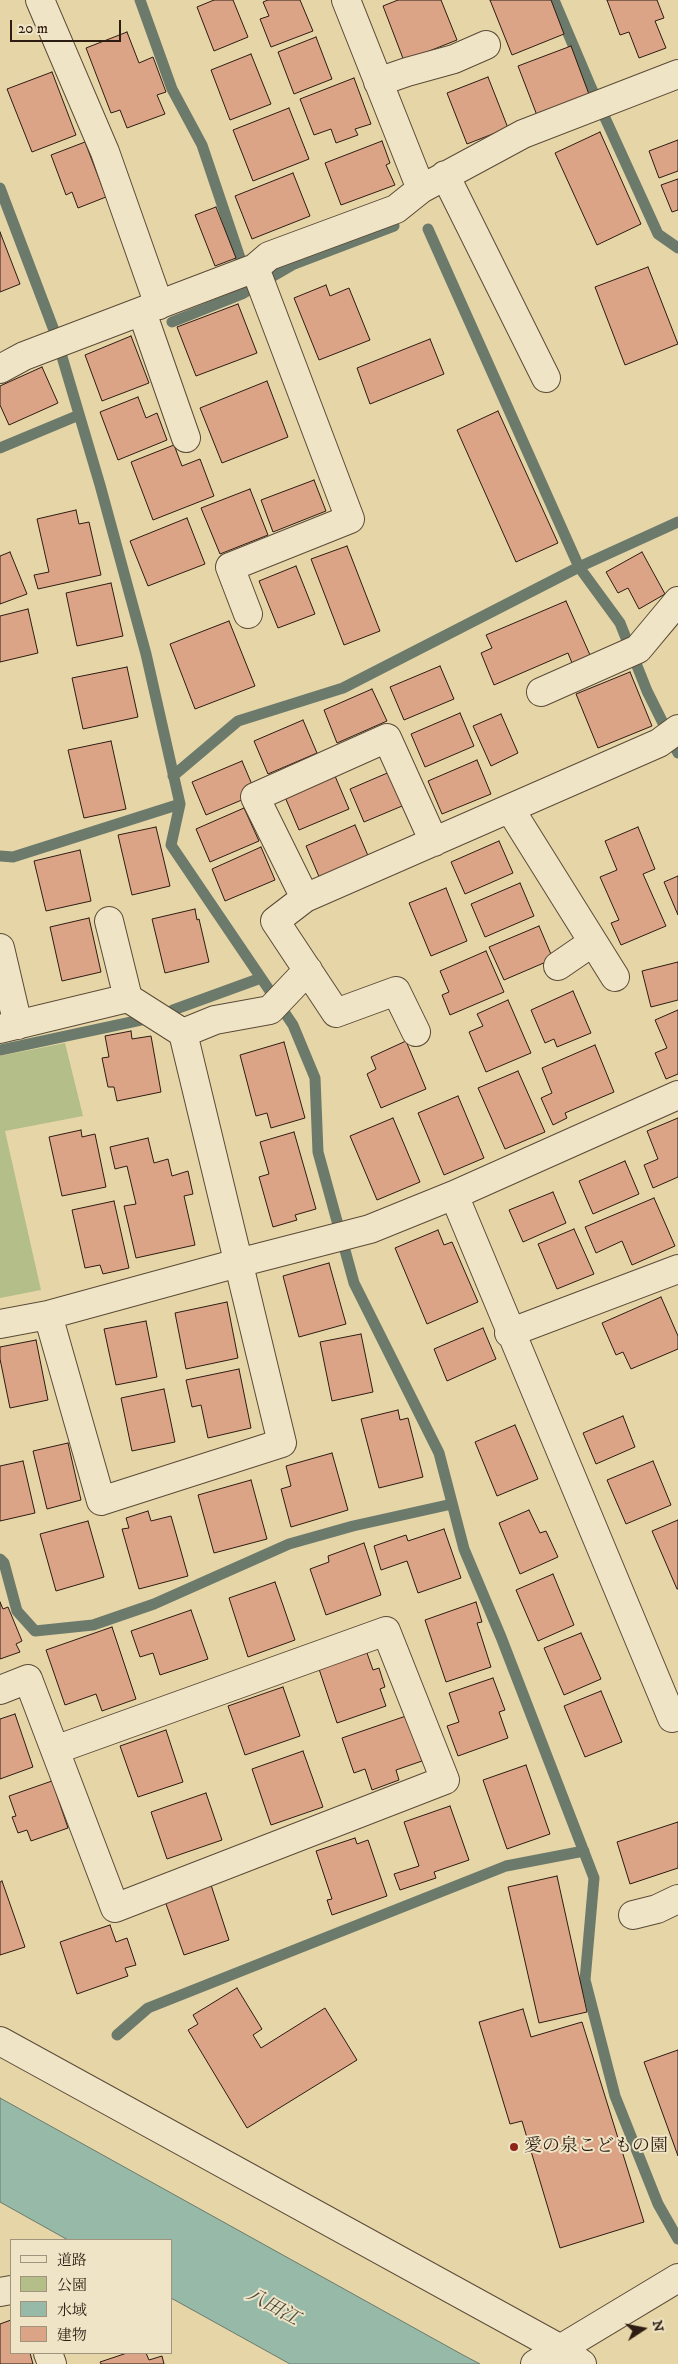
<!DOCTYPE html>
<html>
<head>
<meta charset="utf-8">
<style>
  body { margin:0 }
  #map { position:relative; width:678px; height:2364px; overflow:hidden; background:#e6d6a7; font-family:"IM FELL DW Pica","Noto Serif JP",serif }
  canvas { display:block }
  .legend { position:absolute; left:10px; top:2239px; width:162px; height:115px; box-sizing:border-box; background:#efe4c6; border:1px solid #a1947e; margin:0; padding:6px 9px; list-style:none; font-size:15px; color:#2d1c12 }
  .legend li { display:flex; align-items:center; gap:10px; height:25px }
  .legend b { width:25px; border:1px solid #a1947e }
  .north { position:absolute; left:618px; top:2304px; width:50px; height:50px; -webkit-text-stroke:4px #efe4c6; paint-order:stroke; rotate:79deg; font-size:14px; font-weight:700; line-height:20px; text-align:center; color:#2d1c12 }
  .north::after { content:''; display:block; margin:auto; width:18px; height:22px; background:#2d1c12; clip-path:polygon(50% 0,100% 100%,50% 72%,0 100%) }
  .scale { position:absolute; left:10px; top:20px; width:111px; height:22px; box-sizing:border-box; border:2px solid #2d1c12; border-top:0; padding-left:6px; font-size:15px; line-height:18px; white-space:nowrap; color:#2d1c12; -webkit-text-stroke:4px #efe4c6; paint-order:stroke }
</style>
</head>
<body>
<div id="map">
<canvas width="678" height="2364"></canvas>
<ul class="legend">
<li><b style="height:6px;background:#efe4c6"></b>道路</li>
<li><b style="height:14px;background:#b3be88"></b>公園</li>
<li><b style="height:14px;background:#96b9a8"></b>水域</li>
<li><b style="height:14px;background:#dca487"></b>建物</li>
</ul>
<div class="north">N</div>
<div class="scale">20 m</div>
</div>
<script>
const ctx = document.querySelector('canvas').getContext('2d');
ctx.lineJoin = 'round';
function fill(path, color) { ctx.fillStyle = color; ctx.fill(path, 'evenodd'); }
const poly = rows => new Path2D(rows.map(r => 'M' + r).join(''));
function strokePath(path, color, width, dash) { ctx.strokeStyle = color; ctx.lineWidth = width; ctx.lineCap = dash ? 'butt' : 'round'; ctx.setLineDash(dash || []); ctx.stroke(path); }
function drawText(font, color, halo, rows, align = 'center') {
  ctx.font = font + ' "IM FELL DW Pica","Noto Serif JP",serif'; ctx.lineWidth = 4; ctx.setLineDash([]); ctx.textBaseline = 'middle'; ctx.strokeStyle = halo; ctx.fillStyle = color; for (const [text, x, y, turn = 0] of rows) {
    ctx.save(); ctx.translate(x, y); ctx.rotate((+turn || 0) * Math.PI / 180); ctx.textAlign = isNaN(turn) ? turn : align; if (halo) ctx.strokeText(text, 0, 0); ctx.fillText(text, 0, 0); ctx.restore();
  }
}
const green = poly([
  [65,1043,83,1116,5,1131,41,1290,0,1298,0,1056]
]);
const water = poly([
  [0,2098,463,2355,480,2364,290,2364,171,2298,171,2240,68,2240,0,2202,0,2098]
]);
const stream = poly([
  [140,0,172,89,202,145,240,258],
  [554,0,590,85,658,234,678,248],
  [0,188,55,333,100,485,146,654,180,804,171,845,293,1025,315,1078,318,1152,354,1283,439,1453,464,1549,501,1637,594,1878,585,1980,615,2096,658,2204,678,2239],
  [428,229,579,567,620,623,647,691,678,753],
  [172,322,242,294,294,264,394,226],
  [0,448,79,415],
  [173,776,238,721,343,688,579,567,678,522],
  [0,856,13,857,180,804],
  [173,1010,261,978],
  [0,1050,141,1020],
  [0,1559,4,1563,17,1611,35,1631,93,1625,154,1604,289,1544,353,1526,452,1504],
  [117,2035,148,2008,506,1866,584,1851]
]);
const building = poly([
  [214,0,233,0,248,37,214,51,197,7,214,0],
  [268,0,300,0,313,31,271,47,260,19,269,16,263,2,268,0],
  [398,0,441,0,457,40,404,61,383,6,398,0],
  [490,0,551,0,564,34,512,55,490,0],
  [607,0,657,0,664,18,655,21,666,48,639,58,629,32,620,35,607,0],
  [127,32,139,63,153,57,166,92,157,95,165,114,127,128,120,110,111,113,86,48,127,32],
  [316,37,332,79,294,94,278,52,316,37],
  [571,46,590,97,538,118,518,66,571,46],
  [251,54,271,104,230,120,211,70,251,54],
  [52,72,76,135,32,152,7,89,52,72],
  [488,77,508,128,467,144,447,93,488,77],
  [354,78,371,124,355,129,358,135,336,143,331,129,314,135,300,99,354,78],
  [289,108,309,159,253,181,233,130,289,108],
  [600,132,641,224,597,245,555,153,600,132],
  [678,140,678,171,659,178,649,151,678,140],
  [382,141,390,163,386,165,395,185,341,205,325,163,382,141],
  [85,142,106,197,78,208,72,192,66,195,51,155,85,142],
  [293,173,310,216,252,239,235,196,293,173],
  [678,179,678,210,672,212,661,185,678,179],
  [216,207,236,258,215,266,195,215,216,207],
  [0,232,20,284,0,292,0,232],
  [648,267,678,344,625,365,595,287,648,267],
  [326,285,330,296,349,288,370,340,319,360,294,298,326,285],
  [238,304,257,353,196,376,177,327,238,304],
  [131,336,149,383,102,401,85,355,131,336],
  [430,339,444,374,370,404,357,368,430,339],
  [42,367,58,403,9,425,0,405,0,386,42,367],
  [267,381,288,437,222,463,200,408,267,381],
  [138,397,146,418,157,413,167,440,118,460,100,412,138,397],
  [498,411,558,543,516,562,457,430,498,411],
  [174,445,182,466,200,459,214,496,153,520,131,462,174,445],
  [314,480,326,511,273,532,261,500,314,480],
  [250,489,268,535,220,554,201,508,250,489],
  [76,510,79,524,89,522,101,575,38,589,34,575,49,572,37,519,76,510],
  [187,518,205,564,148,586,130,541,187,518],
  [347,546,380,631,344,645,311,559,347,546],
  [10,552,27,594,0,604,0,556,10,552],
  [642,552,665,594,639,609,628,588,618,593,606,572,642,552],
  [296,566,315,614,278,628,259,581,296,566],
  [111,583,123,636,77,646,66,593,111,583],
  [566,601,590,655,572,663,568,653,494,685,481,653,492,648,486,635,566,601],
  [28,609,38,653,0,662,0,616,28,609],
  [229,621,255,686,195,709,170,644,229,621],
  [440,666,454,699,404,720,390,687,440,666],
  [127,667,138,717,83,729,72,678,127,667],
  [630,672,652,726,598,748,576,694,630,672],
  [372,689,387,721,337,743,324,710,372,689],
  [460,713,474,746,425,767,411,734,460,713],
  [501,714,518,753,491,766,473,726,501,714],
  [303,720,317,753,268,774,254,741,303,720],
  [111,741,126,809,84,818,68,750,111,741],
  [477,760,491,794,442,814,428,781,477,760],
  [242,761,256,794,206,815,192,782,242,761],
  [399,768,414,801,364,822,350,789,399,768],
  [335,776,349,809,299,830,285,797,335,776],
  [244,808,259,841,210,862,196,829,244,808],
  [355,825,369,858,320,879,306,846,355,825],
  [156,827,170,886,132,895,118,835,156,827],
  [638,827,655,869,643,874,666,926,621,945,611,923,619,920,600,877,617,870,605,841,638,827],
  [499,841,513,873,465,894,451,862,499,841],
  [261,847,275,880,225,901,212,869,261,847],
  [80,850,91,901,46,911,34,861,80,850],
  [678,876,678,915,664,882,678,876],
  [520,883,534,916,485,937,471,904,520,883],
  [446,888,467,941,431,956,409,903,446,888],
  [195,909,197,920,199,919,209,962,165,973,152,919,195,909],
  [89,918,101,972,62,981,50,927,89,918],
  [539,926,553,959,504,980,489,947,539,926],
  [486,951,504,992,450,1015,442,995,449,992,440,971,486,951],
  [678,962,678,1000,651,1007,642,971,678,962],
  [573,991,591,1033,557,1047,554,1039,545,1043,531,1010,573,991],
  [508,1000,531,1053,486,1072,469,1032,483,1026,477,1014,508,1000],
  [678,1010,678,1074,666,1079,655,1053,667,1048,655,1020,678,1010],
  [131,1031,132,1039,151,1036,161,1092,117,1101,114,1087,108,1087,102,1058,109,1057,105,1036,131,1031],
  [406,1041,426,1089,381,1108,367,1074,376,1069,371,1057,406,1041],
  [284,1042,305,1118,271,1128,267,1113,256,1116,240,1055,284,1042],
  [595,1045,614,1092,565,1113,567,1118,553,1125,541,1098,552,1093,542,1068,595,1045],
  [518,1071,545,1132,505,1149,478,1088,518,1071],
  [458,1096,484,1158,444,1175,418,1113,458,1096],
  [393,1118,420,1182,377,1200,350,1136,393,1118],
  [678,1118,678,1177,653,1188,644,1165,658,1159,647,1131,678,1118],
  [81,1130,82,1137,95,1134,106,1187,62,1196,49,1137,81,1130],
  [294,1132,316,1209,295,1215,297,1220,273,1227,259,1177,269,1174,260,1142,294,1132],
  [148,1138,154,1163,168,1159,172,1176,188,1171,193,1194,184,1196,195,1245,136,1258,124,1206,136,1204,127,1166,115,1169,110,1147,148,1138],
  [625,1161,639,1194,593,1214,579,1181,625,1161],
  [553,1192,566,1223,523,1242,509,1210,553,1192],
  [654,1198,675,1246,632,1265,622,1241,596,1253,585,1227,654,1198],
  [114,1201,129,1268,103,1274,100,1265,85,1268,72,1210,114,1201],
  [574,1229,594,1274,557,1289,538,1244,574,1229],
  [438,1230,444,1245,452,1242,478,1302,427,1324,395,1248,438,1230],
  [329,1263,346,1324,299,1337,283,1276,329,1263],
  [661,1297,678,1336,678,1349,631,1369,623,1352,616,1355,602,1323,661,1297],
  [227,1302,238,1358,186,1369,175,1313,227,1302],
  [146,1321,157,1377,116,1385,104,1329,146,1321],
  [483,1328,496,1359,447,1381,434,1349,483,1328],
  [361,1334,373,1392,332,1401,320,1342,361,1334],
  [36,1340,48,1400,10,1408,0,1359,0,1347,36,1340],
  [239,1369,251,1428,208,1438,201,1405,192,1407,186,1380,239,1369],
  [164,1389,175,1442,132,1451,121,1398,164,1389],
  [398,1410,400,1420,408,1418,423,1477,379,1488,361,1419,398,1410],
  [623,1416,635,1447,596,1464,583,1433,623,1416],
  [515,1425,538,1479,497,1496,475,1442,515,1425],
  [68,1443,81,1500,47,1509,33,1451,68,1443],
  [332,1453,348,1510,291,1527,281,1489,291,1486,286,1466,332,1453],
  [23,1461,35,1513,0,1521,0,1466,23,1461],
  [653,1461,671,1505,626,1524,607,1480,653,1461],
  [251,1480,267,1539,214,1553,198,1495,251,1480],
  [529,1510,540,1533,546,1531,558,1557,520,1574,499,1523,529,1510],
  [148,1511,151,1521,171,1516,188,1576,139,1589,122,1529,129,1528,126,1518,148,1511],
  [678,1520,678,1589,677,1589,652,1531,678,1520],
  [88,1521,104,1577,56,1591,40,1534,88,1521],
  [444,1529,461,1578,418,1593,407,1561,381,1570,374,1546,406,1535,408,1541,444,1529],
  [364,1543,381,1595,326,1615,310,1569,329,1562,328,1556,364,1543],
  [553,1574,574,1625,538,1641,516,1590,553,1574],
  [275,1582,295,1640,248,1657,229,1598,275,1582],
  [0,1602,3,1609,8,1607,22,1641,16,1644,20,1652,0,1659,0,1602],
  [476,1602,482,1622,477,1623,491,1667,446,1682,425,1620,476,1602],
  [191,1610,208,1659,160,1675,153,1653,140,1657,131,1631,191,1610],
  [112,1627,136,1699,102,1711,96,1694,65,1705,46,1650,112,1627],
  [581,1633,601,1679,564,1695,544,1648,581,1633],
  [367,1653,373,1670,379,1668,385,1687,380,1689,386,1706,337,1723,319,1669,367,1653],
  [493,1678,505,1710,499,1712,508,1738,458,1756,447,1726,459,1722,449,1693,493,1678],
  [283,1687,300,1736,245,1755,228,1706,283,1687],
  [601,1691,622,1742,585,1757,564,1706,601,1691],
  [15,1714,33,1767,0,1779,0,1719,15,1714],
  [406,1716,422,1761,396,1770,399,1780,372,1790,365,1769,354,1773,342,1738,406,1716],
  [166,1730,183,1782,138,1797,120,1746,166,1730],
  [303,1751,323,1807,271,1825,252,1769,303,1751],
  [526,1765,550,1834,507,1849,483,1780,526,1765],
  [52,1781,68,1828,31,1841,27,1830,18,1833,12,1817,16,1816,9,1796,52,1781],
  [206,1793,222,1840,167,1859,151,1812,206,1793],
  [450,1806,469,1860,434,1872,436,1878,400,1890,394,1874,419,1866,404,1822,450,1806],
  [678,1822,678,1868,630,1884,617,1842,678,1822],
  [355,1838,357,1844,368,1840,387,1896,332,1915,327,1900,332,1899,316,1851,355,1838],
  [557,1876,587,2012,539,2023,508,1887,557,1876],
  [2,1881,25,1947,0,1955,0,1882,2,1881],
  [211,1885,229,1940,184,1955,165,1901,211,1885],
  [110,1925,116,1942,127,1938,136,1965,125,1968,128,1976,77,1994,60,1942,110,1925],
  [237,1988,262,2029,253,2035,261,2048,325,2008,357,2060,247,2128,188,2030,198,2024,193,2015,237,1988],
  [523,2009,531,2037,582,2022,644,2222,560,2248,522,2121,510,2124,479,2022,523,2009],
  [678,2050,678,2156,644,2062,678,2050],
  [11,2320,11,2353,30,2353,33,2364,0,2364,0,2324,11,2320],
  [127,2353,146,2353,149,2360,162,2356,164,2364,101,2364,100,2362,127,2353]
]);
const minor = poly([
  [40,0,105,152,159,305],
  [346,0,421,189],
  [378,82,407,72,454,59,486,45],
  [445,175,546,378],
  [142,312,186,438],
  [0,369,24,356,255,268,269,256,396,209,421,189,523,134,678,74],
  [248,614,230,567,350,519,255,268],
  [541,692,638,649,678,601],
  [510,809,615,977],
  [305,898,255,797,387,738,434,842],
  [0,948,18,1025],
  [558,966,593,942],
  [128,998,183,1033],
  [0,1029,128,998,109,921],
  [416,1032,396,991,336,1013,275,921,305,898,659,743,678,729],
  [454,1195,672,1718,678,1715],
  [48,1315,101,1501,282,1443,183,1033,215,1020,270,1010,308,970],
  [0,1324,48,1315,238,1263,370,1229,454,1195,678,1095],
  [509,1333,678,1269],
  [0,1690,28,1679,115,1908,445,1780,386,1631,55,1750],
  [633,1915,657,1909,678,1899],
  [0,2041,559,2348,582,2364],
  [0,2292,11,2290],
  [48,2353,52,2364],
  [535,2364,678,2278]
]);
const markers = [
  [514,2147,5,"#8f2418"]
];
const poiNames = [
  ["愛の泉こどもの園",524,2147]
];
const waterNames = [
  ["八田江",272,2308,29]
];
fill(green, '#b3be88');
fill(water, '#96b9a8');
strokePath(water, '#6c7a6c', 1);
strokePath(stream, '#6c7a6c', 11);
fill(building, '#dca487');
strokePath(building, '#2d1c12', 1);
strokePath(minor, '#5b4a37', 30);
strokePath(minor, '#efe4c6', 28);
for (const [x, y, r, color] of markers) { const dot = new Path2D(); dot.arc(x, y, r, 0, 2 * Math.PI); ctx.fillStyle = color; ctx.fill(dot); strokePath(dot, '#efe4c6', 2); }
drawText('18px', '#2d1c12', '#efe4c6', poiNames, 'left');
drawText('italic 19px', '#4c4b3f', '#efe4c6', waterNames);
</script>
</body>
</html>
